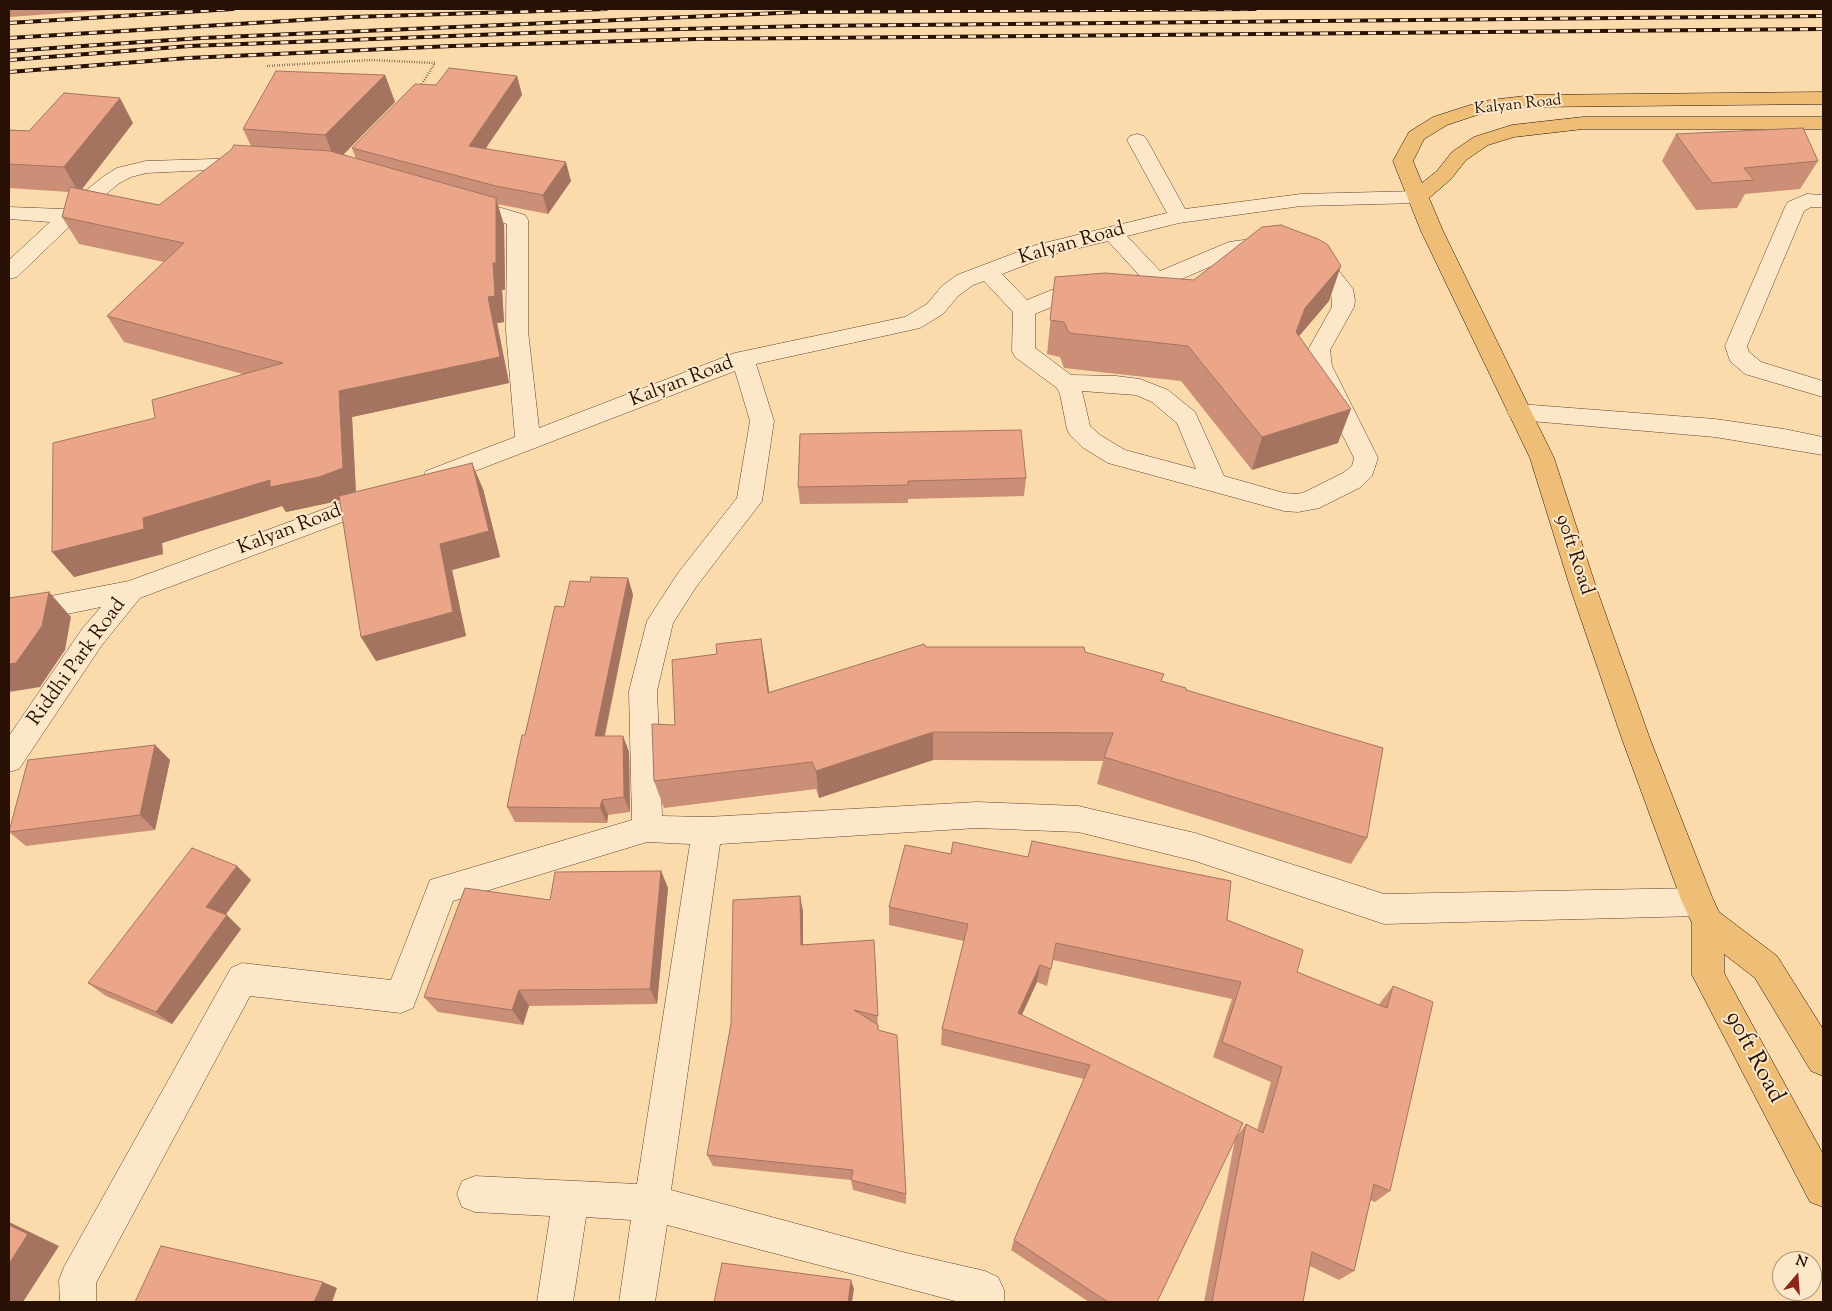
<!DOCTYPE html>
<html>
<head>
<meta charset="utf-8">
<style>
  body { margin:0 }
  #map { position:relative; width:1832px; height:1311px; overflow:hidden; background:#fbdbac; font-family:"Sorts Mill Goudy",serif }
  canvas { display:block }
  .frame { position:absolute; inset:0; border:10px solid #291005; pointer-events:none }
  .north { position:absolute; left:1772px; top:1251px; width:50px; height:50px; box-sizing:border-box; background:#fce8c9; border:1px solid #a8927b; border-radius:50%; rotate:18deg; font-size:14px; font-weight:700; line-height:20px; text-align:center; color:#291005 }
  .north::after { content:''; display:block; margin:auto; width:18px; height:22px; background:#8f2418; clip-path:polygon(50% 0,100% 100%,50% 72%,0 100%) }
</style>
</head>
<body>
<div id="map">
<canvas width="1832" height="1311"></canvas>
<div class="frame"></div>
<div class="north">N</div>
</div>
<script>
const ctx = document.querySelector('canvas').getContext('2d');
ctx.lineJoin = 'round';
const poly = rows => new Path2D(rows.map(r => 'M' + r).join(''));
function strokePath(path, color, width, dash) { ctx.strokeStyle = color; ctx.lineWidth = width; ctx.lineCap = dash ? 'butt' : 'round'; ctx.setLineDash(dash || []); ctx.stroke(path); }
function fill(path, color) { ctx.fillStyle = color; ctx.fill(path, 'evenodd'); }
function drawText(font, color, halo, rows, align = 'center') {
  ctx.font = font + ' "Sorts Mill Goudy",serif'; ctx.lineWidth = 4; ctx.setLineDash([]); ctx.textBaseline = 'middle'; ctx.strokeStyle = halo; ctx.fillStyle = color; for (const [text, x, y, turn = 0] of rows) {
    ctx.save(); ctx.translate(x, y); ctx.rotate((+turn || 0) * Math.PI / 180); ctx.textAlign = isNaN(turn) ? turn : align; if (halo) ctx.strokeText(text, 0, 0); ctx.fillText(text, 0, 0); ctx.restore();
  }
}
const path = poly([
  [267,66,371,60,435,63,420,87]
]);
const minor = poly([
  [1137,134,1144,136,1147,140,1185,209,1301,194,1418,191,1425,193,1428,197,1425,201,1418,203,1301,206,1179,223,1127,236,1160,271,1229,242,1251,239,1280,245,1324,262,1339,271,1353,289,1355,301,1354,307,1330,350,1332,366,1378,458,1372,476,1361,487,1319,508,1298,512,1284,511,1108,463,1082,447,1070,435,1067,429,1060,394,1057,388,1015,357,1012,351,1013,312,984,281,973,285,958,296,943,314,920,328,756,364,774,421,762,501,696,587,673,623,657,691,662,816,707,817,977,802,1078,806,1195,833,1384,894,1698,888,1709,892,1714,902,1709,912,1698,916,1384,924,1195,861,1078,832,977,828,720,844,671,1190,898,1251,985,1271,998,1277,1004,1290,1004,1302,959,1302,667,1225,655,1302,619,1302,631,1220,586,1217,573,1302,537,1302,550,1216,475,1212,462,1207,457,1194,462,1181,475,1176,637,1184,690,844,647,842,453,901,413,1008,401,1013,250,996,96,1283,96,1302,60,1302,59,1280,64,1267,231,968,242,963,391,980,430,880,632,820,629,691,647,621,678,573,737,498,750,421,735,371,444,483,435,486,426,483,423,477,426,471,515,437,506,331,507,224,457,209,454,204,457,199,464,198,471,199,525,215,528,220,528,331,539,428,735,353,905,317,927,304,942,286,957,275,1036,245,1167,213,1127,140,1130,136,1137,134],
  [1108,241,1139,275,1120,278,1117,283,1120,288,1128,290,1165,286,1240,254,1251,253,1267,256,1308,272,1323,281,1331,291,1332,307,1308,350,1308,366,1354,458,1352,466,1343,473,1305,492,1298,494,1284,493,1224,476,1195,412,1168,390,1140,379,1116,376,1071,375,1035,348,1035,314,1073,298,1096,292,1099,287,1096,282,1088,280,1059,287,1027,300,1002,274,1051,255,1108,241],
  [1082,391,1136,395,1152,402,1177,423,1196,469,1125,450,1100,435,1090,426,1082,391],
  [248,158,255,160,258,164,255,168,146,173,131,177,118,184,75,221,17,277,9,279,9,260,50,222,9,219,9,207,63,209,104,176,117,168,146,161,248,158],
  [1807,194,1823,195,1823,207,1811,207,1804,211,1747,346,1749,352,1761,362,1823,381,1823,397,1745,374,1730,361,1725,346,1785,207,1788,202,1807,194],
  [1519,404,1715,419,1784,429,1823,437,1823,455,1715,437,1519,420,1511,418,1507,412,1511,406,1519,404],
  [376,490,385,492,389,499,385,506,140,598,102,645,19,769,9,772,9,736,82,629,101,607,9,626,9,604,129,581,376,490]
]);
const major = poly([
  [1823,92,1823,104,1533,107,1486,112,1447,125,1424,139,1413,161,1422,183,1437,171,1452,152,1474,137,1512,125,1583,117,1823,117,1823,129,1583,129,1514,137,1488,145,1466,160,1451,179,1429,198,1443,231,1554,458,1597,590,1650,739,1712,897,1719,912,1777,956,1823,1029,1823,1076,1811,1071,1755,978,1724,954,1724,973,1823,1154,1823,1207,1810,1202,1692,975,1692,923,1682,902,1622,739,1571,590,1530,458,1421,231,1393,161,1409,132,1433,117,1483,101,1533,95,1823,92]
]);
const rail = poly([
  [9,23,233,9],
  [9,38,351,17,606,9],
  [9,51,201,38,803,12,1255,9],
  [9,60,190,46,555,32,807,26,1823,16],
  [9,72,188,58,452,46,697,39,1823,29]
]);
const wall = poly([
  [9,9,122,9,9,17],
  [385,75,395,102,343,155,356,159,352,148,436,85,517,76,522,95,486,148,571,181,548,214,497,204,504,225,505,290,502,290,504,322,497,323,509,383,352,417,356,492,483,489,500,557,452,570,466,636,376,661,361,637,340,500,333,502,286,512,282,506,162,543,163,554,74,577,155,418,243,374,124,342,107,316,164,262,79,244,62,217,69,192,9,188,9,130,29,131,133,123,82,189,159,205,251,146,243,129],
  [1676,134,1818,161,1800,189,1745,194,1737,208,1696,210,1662,161],
  [1055,277,1194,280,1329,301,1299,336,1338,443,1252,470,1181,381,1064,368,1060,357,1047,354],
  [800,434,1026,478,1024,496,908,499,908,503,800,504,798,487],
  [628,578,633,595,605,736,623,736,629,752,630,812,608,815,607,823,515,822,507,807,525,735,564,607,590,582],
  [761,639,769,692,926,647,1085,652,1186,690,1367,838,1351,864,1097,784,1103,761,933,760,819,798,816,789,664,808,654,781,675,725,717,654],
  [155,745,170,760,155,830,26,846,9,832,9,830],
  [237,866,251,880,225,915,241,929,172,1024,106,996,88,983],
  [661,871,668,888,657,1004,529,1006,523,1025,438,1012,424,997,550,900],
  [800,896,803,912,803,945,875,955,878,1030,906,1194,906,1204,853,1190,851,1180,713,1166,707,1155],
  [889,907,1227,920,1297,972,1379,1005,1380,1003,1393,986,1390,1191,1375,1202,1370,1200,1354,1271,1339,1280,1310,1266,1303,1302,1204,1302,1235,1139,1157,1302,1089,1302,1011,1250,1014,1240,1084,1079,941,1045,942,1029,964,941,889,925],
  [1053,960,1232,999,1213,1057,1271,1082,1257,1130,1246,1124,1237,1136,1022,1015,1037,982,1047,986]
]);
const shadedWall = poly([
  [385,75,395,102,336,162,325,135],
  [517,76,522,95,475,164,469,146],
  [120,98,133,123,79,193,64,167],
  [566,162,571,181,548,214,543,195],
  [496,198,504,225,505,290,502,290,504,322,497,323,509,383,352,417,356,494,333,502,286,512,282,506,162,543,163,554,74,577,52,552,143,518,339,391,488,297,493,263],
  [1341,266,1329,301,1294,342,1296,332,1305,308],
  [1351,409,1338,443,1252,470,1262,437],
  [472,463,483,489,500,557,452,570,466,636,376,661,361,637],
  [628,578,633,595,601,752,595,736],
  [49,592,71,617,65,650,40,687,9,692,9,664],
  [761,639,766,668,773,721,768,693],
  [933,732,933,760,819,798,816,771],
  [623,736,629,752,630,812,624,797],
  [155,745,170,760,155,830,140,815],
  [602,800,608,815,607,823,600,808],
  [237,866,251,880,221,921,206,907],
  [661,871,668,888,657,1004,650,989],
  [800,896,803,912,803,960,801,945],
  [227,915,241,929,172,1024,156,1012],
  [1040,965,1037,982,1015,1029,1018,1013],
  [519,990,529,1006,523,1025,512,1010],
  [9,1222,59,1246,23,1302,9,1302],
  [851,1280,854,1289,852,1302,848,1302],
  [323,1282,337,1288,332,1302,314,1302]
]);
const building = poly([
  [449,68,517,76,469,146,566,162,543,195,496,186,352,148,415,84,436,85,449,68],
  [276,71,385,75,325,135,243,129,276,71],
  [64,93,120,98,64,167,9,164,9,130,29,131,64,93],
  [1803,128,1818,161,1744,168,1754,180,1712,183,1676,134,1803,128],
  [234,145,330,151,496,198,496,263,493,263,495,296,488,297,500,357,339,391,343,468,319,477,270,487,270,480,143,518,144,529,52,552,53,443,155,418,152,400,283,363,107,316,184,243,62,217,70,187,159,205,231,150,234,145],
  [1281,225,1318,239,1328,245,1341,266,1305,308,1296,332,1351,409,1262,437,1188,346,1069,333,1064,322,1050,320,1055,277,1105,273,1194,280,1262,227,1281,225],
  [1021,430,1026,478,908,481,908,485,798,487,800,434,1021,430],
  [472,463,489,531,440,544,453,612,361,637,339,496,472,463],
  [591,577,628,578,595,736,623,736,624,797,602,800,600,808,507,807,522,735,525,735,555,606,564,607,570,581,590,582,591,577],
  [49,592,42,626,16,663,9,664,9,598,49,592],
  [761,639,768,693,924,644,926,647,1084,647,1085,652,1164,674,1161,681,1186,688,1186,690,1383,748,1367,838,1104,757,1113,733,933,732,816,771,812,762,654,781,652,724,675,725,672,660,717,654,716,644,761,639],
  [155,745,140,815,9,832,28,760,155,745],
  [1032,841,1231,881,1227,920,1303,950,1297,972,1387,1008,1393,986,1433,1002,1390,1191,1374,1184,1354,1271,1312,1252,1303,1302,1212,1302,1246,1124,1263,1133,1282,1067,1222,1042,1241,982,1056,943,1051,969,1040,965,1018,1013,1243,1123,1157,1302,1108,1302,1014,1240,1090,1065,942,1029,968,924,889,907,905,845,951,854,953,842,1028,857,1032,841],
  [192,848,237,866,206,907,227,915,156,1012,88,983,192,848],
  [661,871,650,989,519,990,512,1010,424,997,465,888,550,900,555,872,661,871],
  [800,896,801,945,874,940,878,1016,854,1010,878,1025,878,1030,897,1035,906,1194,851,1180,853,1170,707,1155,731,1024,733,900,800,896],
  [9,1225,28,1234,9,1264,9,1225],
  [161,1246,323,1282,314,1302,135,1302,161,1246],
  [722,1263,851,1280,848,1302,714,1302,722,1263]
]);
const farStreetnames = [
  ["Kalyan Road",1518,106,-6]
];
const streetNames = [
  ["Kalyan Road",1072,245,-16],
  ["Kalyan Road",682,383,-21],
  ["Kalyan Road",290,531,-21],
  ["90ft Road",1573,555,72],
  ["Riddhi Park Road",78,663,-54]
];
const nearStreetnames = [
  ["90ft Road",1753,1058,62]
];
strokePath(minor, '#5e432f', 1);
strokePath(major, '#291005', 1);
strokePath(path, '#291005', 2.5, [0.5, 2]);
fill(minor, '#fce8c9');
fill(major, '#eebe76');
strokePath(rail, '#291005', 4);
strokePath(rail, '#fce8c9', 2.5, [8]);
fill(wall, '#ca8f76');
fill(shadedWall, '#a47460');
fill(building, '#eba689');
strokePath(building, '#a47460', 1);
drawText('16px', '#291005', '#fce8c9', farStreetnames);
drawText('20px', '#291005', '#fce8c9', streetNames);
drawText('24px', '#291005', '#fce8c9', nearStreetnames);
</script>
</body>
</html>
